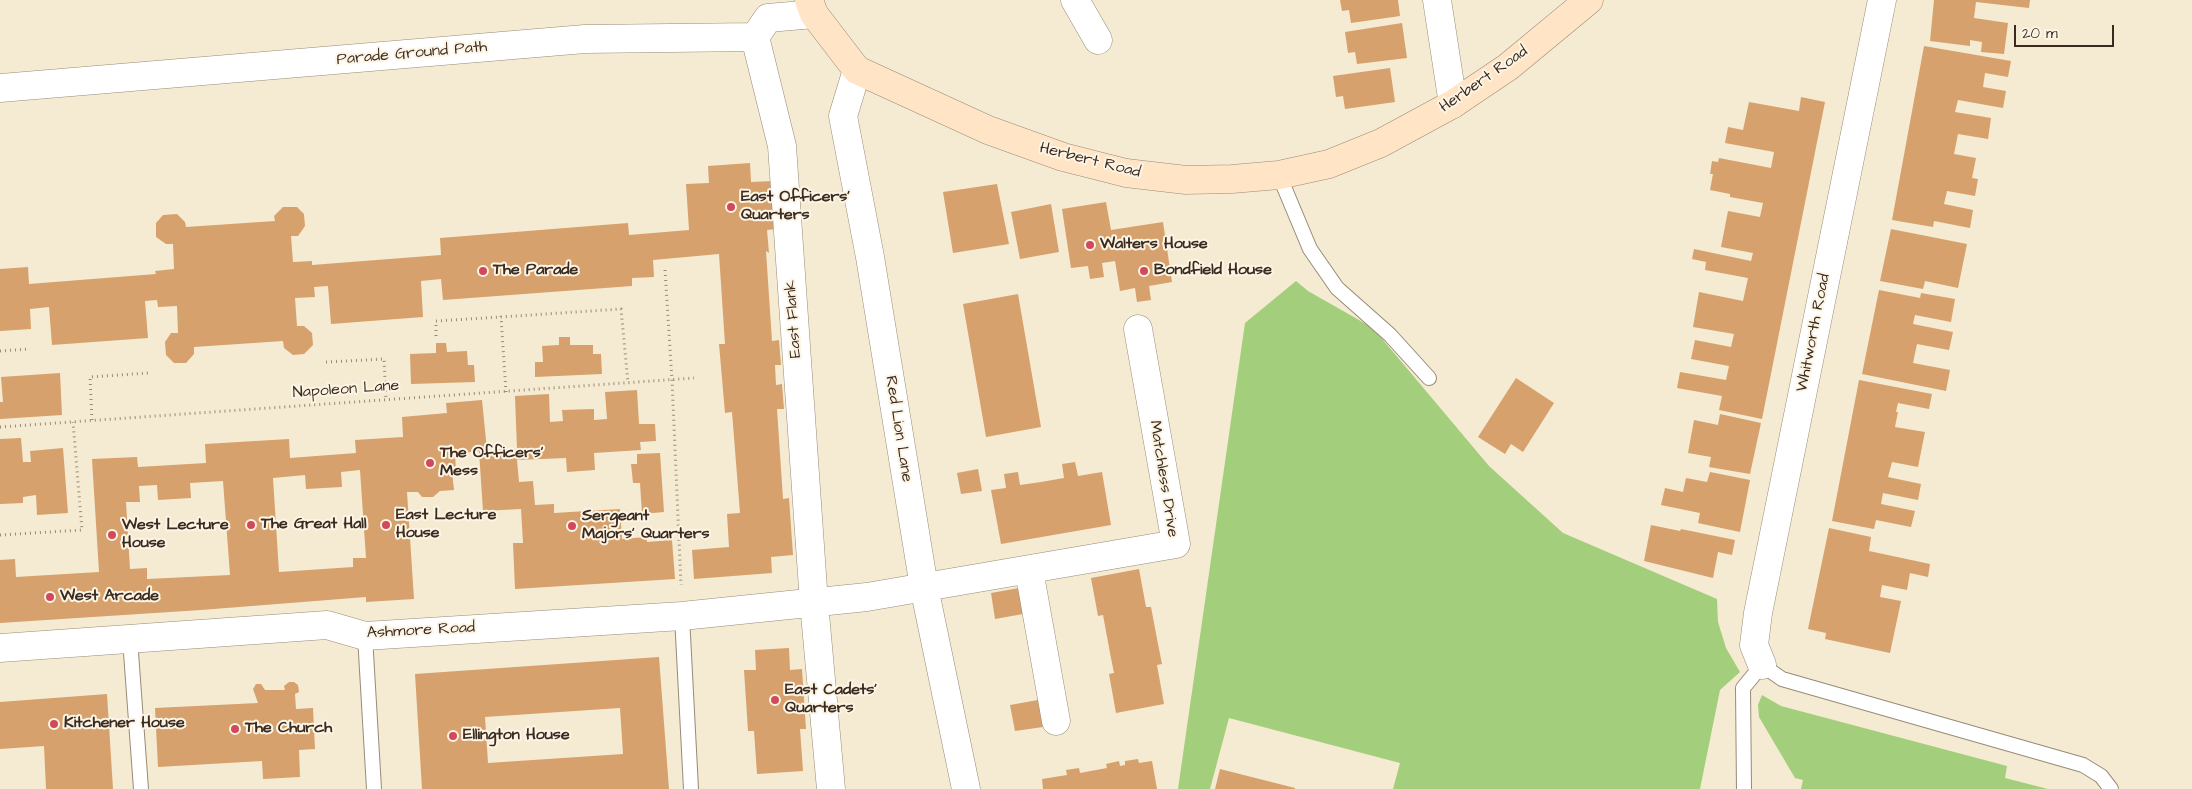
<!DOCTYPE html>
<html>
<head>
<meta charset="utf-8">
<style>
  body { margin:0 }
  #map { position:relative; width:2192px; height:789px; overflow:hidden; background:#f5ebd2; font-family:"Architects Daughter",sans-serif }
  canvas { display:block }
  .scale { position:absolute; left:2014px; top:25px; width:100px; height:22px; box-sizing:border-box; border:2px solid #3b2a1e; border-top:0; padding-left:6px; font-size:15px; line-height:18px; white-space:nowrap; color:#3b2a1e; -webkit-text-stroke:4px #fcf5e5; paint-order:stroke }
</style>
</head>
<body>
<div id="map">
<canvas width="2192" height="789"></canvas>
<div class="scale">20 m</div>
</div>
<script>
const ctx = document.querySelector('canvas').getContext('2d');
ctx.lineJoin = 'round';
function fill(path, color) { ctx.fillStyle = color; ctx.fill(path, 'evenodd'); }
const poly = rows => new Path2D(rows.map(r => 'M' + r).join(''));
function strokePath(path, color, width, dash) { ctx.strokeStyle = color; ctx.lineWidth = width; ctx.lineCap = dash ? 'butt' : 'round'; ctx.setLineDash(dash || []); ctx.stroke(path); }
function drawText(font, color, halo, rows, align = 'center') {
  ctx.font = font + ' "Architects Daughter",sans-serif'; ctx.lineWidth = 4; ctx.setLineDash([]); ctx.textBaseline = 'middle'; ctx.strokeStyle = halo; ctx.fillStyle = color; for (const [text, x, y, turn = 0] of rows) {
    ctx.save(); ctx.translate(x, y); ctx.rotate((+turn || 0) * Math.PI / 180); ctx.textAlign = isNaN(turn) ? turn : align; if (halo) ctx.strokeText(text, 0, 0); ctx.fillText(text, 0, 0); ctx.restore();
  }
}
const green = poly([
  [1296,281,1308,291,1373,328,1489,466,1563,533,1717,599,1718,622,1726,648,1740,672,1720,690,1700,789,1393,789,1400,763,1229,718,1210,789,1178,789,1245,323],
  [1762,695,1781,706,2007,766,2005,778,2048,789,1801,789,1803,780,1795,778,1759,717,1758,705]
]);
const building = poly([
  [1340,0,1398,0,1400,16,1351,23,1349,10,1342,11],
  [1934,0,2030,0,2029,8,1976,2,1974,18,2008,23,2004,54,1981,52,1982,42,1970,40,1970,46,1930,41],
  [1402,23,1407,58,1357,64,1355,52,1348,53,1345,32],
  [1924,46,2011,61,2008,77,1985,73,1983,87,2006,91,2003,108,1958,100,1955,112,1991,118,1988,139,1958,134,1954,154,1976,158,1972,178,1978,179,1975,196,1947,191,1944,204,1973,210,1970,228,1934,221,1933,227,1892,220],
  [1390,68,1395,102,1345,109,1343,96,1336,97,1333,76],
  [1801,97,1825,102,1762,419,1719,410,1722,396,1677,388,1680,372,1726,380,1729,366,1691,359,1695,340,1731,347,1734,334,1693,327,1699,292,1743,301,1748,278,1705,270,1706,262,1692,259,1694,249,1751,261,1753,253,1721,247,1728,211,1760,217,1763,203,1730,197,1730,194,1710,190,1713,174,1710,174,1712,161,1718,162,1719,158,1771,168,1774,152,1725,143,1728,127,1743,130,1749,102,1799,111],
  [750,163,751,182,773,181,776,229,767,230,769,253,766,251,772,341,779,340,781,365,775,365,776,385,782,384,784,409,777,409,783,499,789,498,793,555,771,557,772,573,694,579,692,550,729,547,727,514,740,513,732,412,725,413,719,344,725,344,719,254,653,260,654,277,632,278,632,286,443,300,441,279,421,281,423,317,331,324,328,286,314,287,315,297,295,298,297,326,304,326,312,333,313,345,304,354,293,355,284,348,283,341,194,347,194,354,186,363,174,363,166,355,165,342,171,333,178,333,177,306,158,307,157,300,145,301,148,338,52,345,49,307,30,309,31,329,0,331,0,269,28,267,29,284,156,274,155,271,174,269,173,244,166,244,156,237,156,223,163,215,177,214,185,222,186,227,275,221,274,216,283,207,297,207,304,214,305,226,298,236,291,236,293,262,312,261,312,265,441,255,440,238,628,223,629,235,689,230,686,184,709,183,708,166],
  [997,184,1009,244,953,253,943,192],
  [1106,202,1111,230,1163,222,1172,282,1149,286,1151,300,1137,302,1135,288,1120,291,1115,261,1102,263,1104,277,1090,279,1088,266,1071,268,1062,209],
  [1051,204,1059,252,1020,259,1011,212],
  [1891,229,1967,244,1958,288,1925,281,1923,289,1880,281],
  [1879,290,1920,298,1921,293,1955,299,1951,322,1915,315,1913,324,1953,332,1949,350,1917,344,1913,363,1950,370,1946,391,1862,374],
  [1018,294,1041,427,986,437,963,304],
  [559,337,570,337,570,345,593,345,593,354,601,354,602,374,535,377,535,362,543,362,542,346,559,345],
  [436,343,446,343,447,352,467,351,468,365,474,365,475,382,411,384,410,354,436,353],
  [60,373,62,415,0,419,0,402,3,402,1,377],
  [1516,378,1554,403,1523,452,1511,444,1505,454,1478,437],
  [1859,380,1932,394,1929,409,1898,403,1896,412,1898,412,1895,427,1925,432,1918,467,1892,462,1888,477,1921,484,1918,500,1883,493,1881,504,1915,511,1911,527,1876,520,1874,529,1832,521],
  [637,390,639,424,655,424,656,441,640,442,641,450,594,453,595,470,567,472,566,458,517,460,519,482,533,481,535,505,554,504,554,513,620,509,622,539,646,537,647,542,672,540,675,579,515,589,513,543,523,543,521,509,483,511,479,451,455,454,456,471,452,472,454,490,440,491,433,497,422,497,418,492,407,492,414,599,366,602,366,597,201,610,0,623,0,560,15,559,16,577,99,572,92,459,137,457,138,467,206,463,205,444,289,439,290,458,356,453,355,440,403,437,402,417,447,413,446,403,482,400,487,450,517,449,515,396,549,394,550,422,563,421,562,410,594,409,594,420,607,419,605,392],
  [360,470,366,558,353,558,353,567,279,572,273,478,305,475,306,489,342,487,341,472],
  [223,481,230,575,147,579,147,568,130,569,126,502,140,502,139,486,157,485,158,500,191,498,190,483],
  [1720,414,1761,423,1750,474,1709,467,1711,457,1688,453,1694,420,1718,425],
  [21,438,23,462,31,462,30,451,63,448,68,513,37,515,36,495,23,497,23,503,0,504,0,439],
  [660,453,664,512,642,514,640,483,633,483,631,464,637,464,637,454],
  [1075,462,1078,476,1102,472,1111,525,1001,544,991,490,1006,488,1004,474,1018,472,1020,485,1041,482,1064,478,1062,464],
  [978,469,982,491,961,494,957,473],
  [1710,472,1750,480,1740,532,1698,523,1700,513,1661,505,1665,488,1683,492,1686,478,1707,482],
  [1651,525,1680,531,1681,529,1735,540,1732,555,1718,552,1713,578,1644,561],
  [1829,528,1871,537,1869,551,1930,564,1928,577,1910,573,1907,590,1882,585,1880,597,1901,601,1890,653,1825,639,1826,633,1808,629],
  [1139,569,1146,607,1151,607,1158,644,1162,664,1157,665,1164,704,1116,713,1109,674,1114,673,1110,653,1103,615,1098,616,1091,578],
  [1019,588,1023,614,995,619,991,593],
  [789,648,790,670,802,669,806,729,800,729,803,771,757,774,754,731,748,731,744,670,756,670,755,650],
  [659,657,669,789,422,789,415,674],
  [620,708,623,754,488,763,485,717],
  [289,682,294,682,298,685,299,692,295,694,296,709,313,708,315,749,299,750,300,777,263,779,262,761,158,767,155,708,258,703,253,689,256,684,261,684,265,690,285,690,284,686],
  [107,694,113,789,46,789,44,746,0,749,0,702],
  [1038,700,1043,727,1015,731,1010,705],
  [1138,759,1139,763,1152,761,1157,789,1043,789,1042,779,1067,775,1066,770,1079,768,1080,773,1107,768,1106,764,1119,761,1120,766,1125,765,1125,761],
  [1220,769,1295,788,1295,789,1215,789]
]);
const path = poly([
  [665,270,672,380,681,585],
  [436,336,436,321,501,317],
  [0,351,30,349],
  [326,362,384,359,386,400],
  [506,392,501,317,621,309,628,383],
  [92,420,90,377,148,373],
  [0,427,694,378],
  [0,535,82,530,73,422]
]);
const lane = poly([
  [1279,175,1310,249,1337,288,1390,335,1429,378],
  [682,616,691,789],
  [365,636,374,789],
  [130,639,141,789],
  [1744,789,1743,688,1762,665,1782,679,2083,765,2101,776,2111,789]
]);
const street = poly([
  [1075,0,1098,40],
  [1437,0,1453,104],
  [755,37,782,146,814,603,831,789],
  [857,70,843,116,870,257,924,587,966,789],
  [0,88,585,39,755,37,768,18,814,14],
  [1029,570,1056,721],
  [0,648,327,625,365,636,682,616,867,597,1176,544,1138,329],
  [1762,665,1754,645,1758,613,1882,0]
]);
const secondary = poly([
  [809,0,814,14,857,70,988,130,1063,157,1126,173,1186,180,1232,179,1279,175,1329,164,1381,143,1453,104,1508,67,1589,0]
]);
const markers = [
  [731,207,5,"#d1495b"],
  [1090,245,5,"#d1495b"],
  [483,271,5,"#d1495b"],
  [1144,271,5,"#d1495b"],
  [430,463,5,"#d1495b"],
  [251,525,5,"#d1495b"],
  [386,525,5,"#d1495b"],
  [572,526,5,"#d1495b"],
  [112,535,5,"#d1495b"],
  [50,597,5,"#d1495b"],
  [775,700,5,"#d1495b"],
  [54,724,5,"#d1495b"],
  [235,729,5,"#d1495b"],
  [453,736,5,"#d1495b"]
];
const streetNames = [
  ["Parade Ground Path",412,54,-5],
  ["Herbert Road",1484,80,-35],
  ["Herbert Road",1090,161,14],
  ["East Flank",794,319,-94],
  ["Whitworth Road",1814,333,-79],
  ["Napoleon Lane",346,390,-4],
  ["Red Lion Lane",898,429,81],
  ["Matchless Drive",1163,479,81],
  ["Ashmore Road",421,631,-3]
];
const poiNames = [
  ["East Officers'",741,198],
  ["Quarters",741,216],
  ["Walters House",1100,245],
  ["The Parade",493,271],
  ["Bondfield House",1154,271],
  ["The Officers'",440,454],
  ["Mess",440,472],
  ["East Lecture",396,516],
  ["House",396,534],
  ["Sergeant",582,517],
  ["Majors' Quarters",582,535],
  ["The Great Hall",261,525],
  ["West Lecture",122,526],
  ["House",122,544],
  ["West Arcade",60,597],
  ["East Cadets'",785,691],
  ["Quarters",785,709],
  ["Kitchener House",64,724],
  ["The Church",245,729],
  ["Ellington House",463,736]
];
fill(green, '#a3ce7b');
fill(building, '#d6a16c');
strokePath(lane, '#988a78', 16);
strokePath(street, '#988a78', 29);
strokePath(secondary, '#988a78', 29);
strokePath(path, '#988a78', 3, [1, 4]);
strokePath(lane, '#fff', 14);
strokePath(street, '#fff', 28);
strokePath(secondary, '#ffe4c6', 28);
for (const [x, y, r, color] of markers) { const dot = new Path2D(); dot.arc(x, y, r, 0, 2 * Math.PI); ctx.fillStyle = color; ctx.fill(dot); strokePath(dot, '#fcf5e5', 2); }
drawText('16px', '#3b2a1e', '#fcf5e5', streetNames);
drawText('bold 16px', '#3b2a1e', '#fcf5e5', poiNames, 'left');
</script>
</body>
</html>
